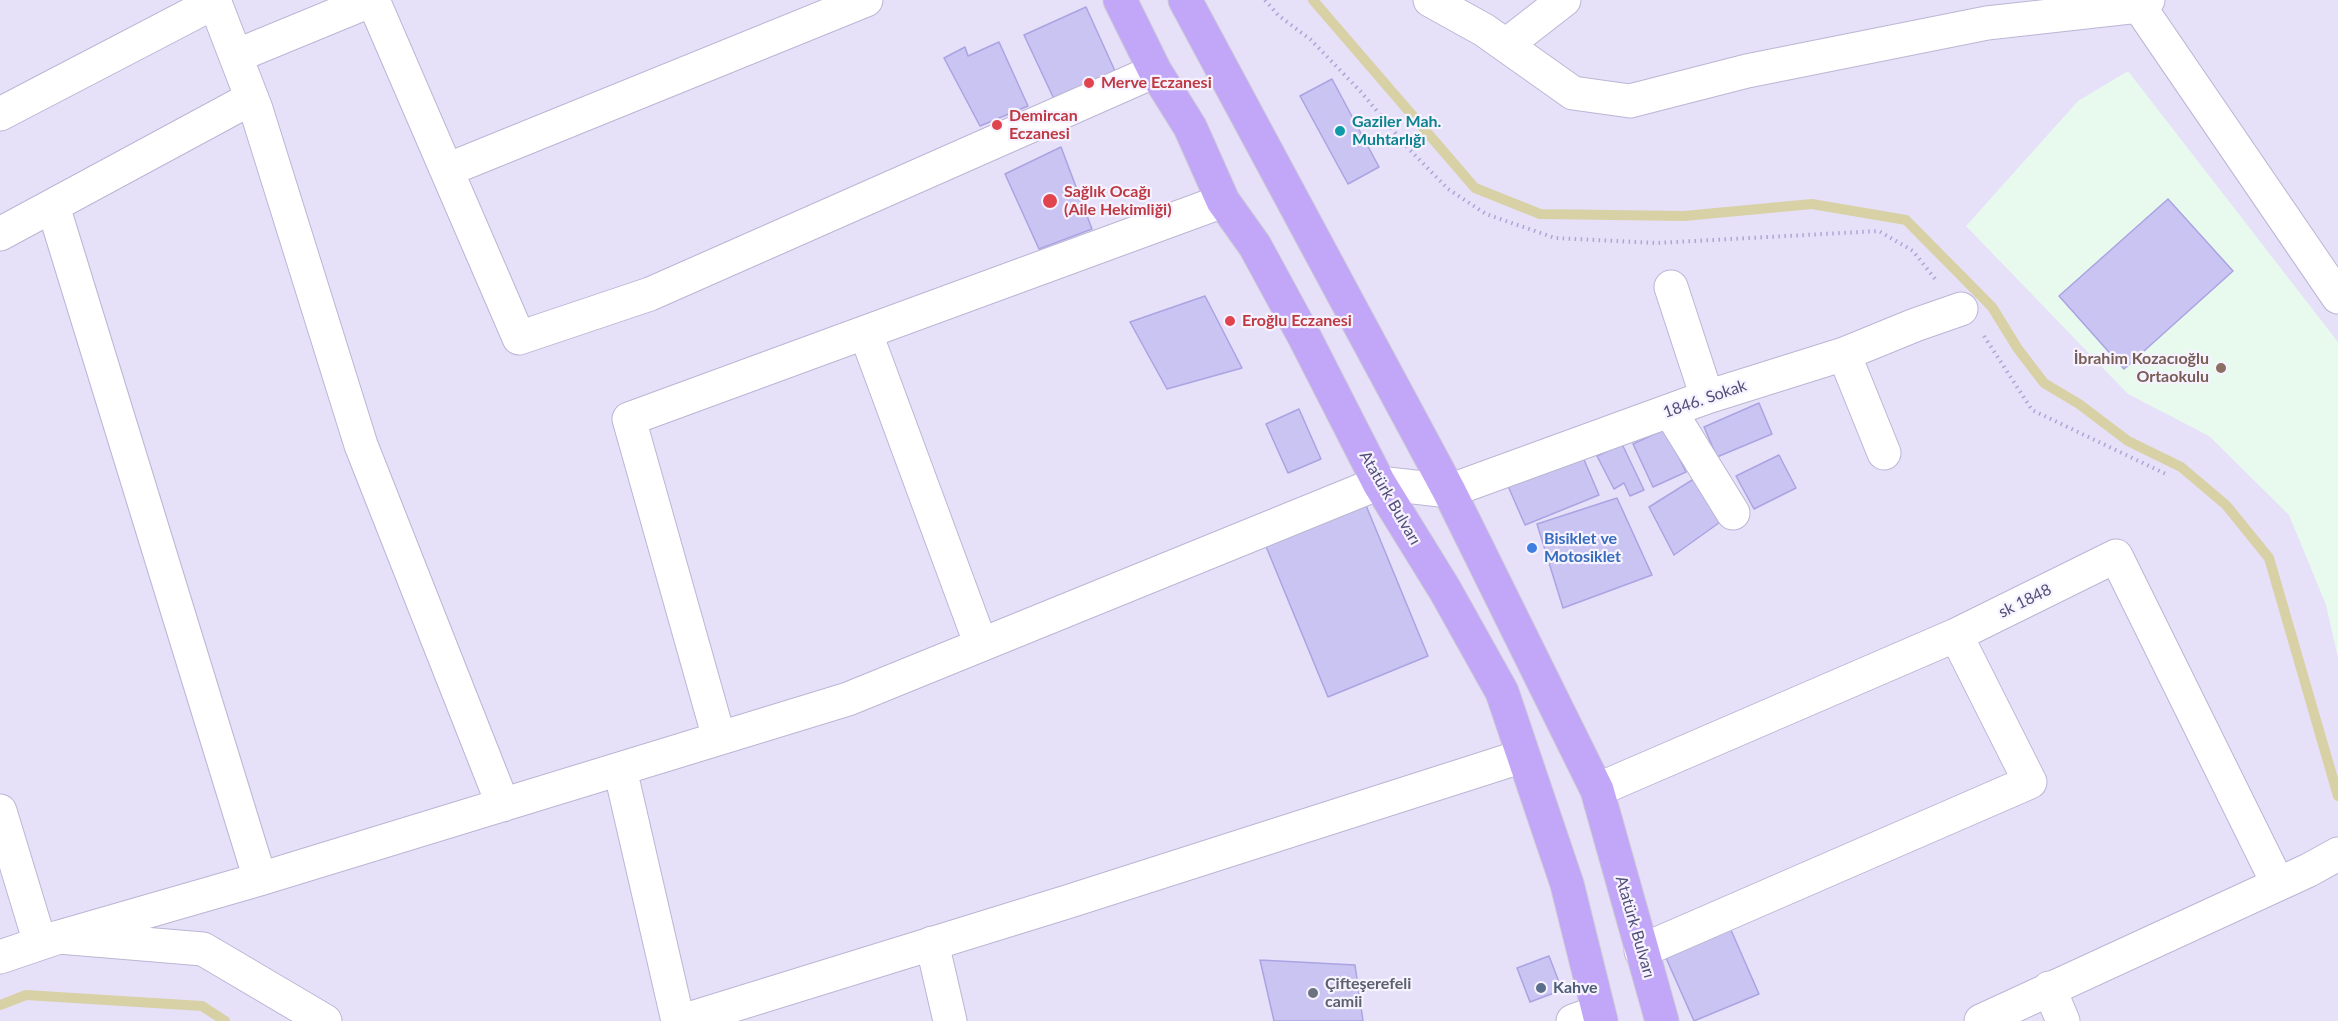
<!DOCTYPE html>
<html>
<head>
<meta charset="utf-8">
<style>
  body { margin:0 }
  canvas { display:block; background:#f1ebfc }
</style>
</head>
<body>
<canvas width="2338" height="1021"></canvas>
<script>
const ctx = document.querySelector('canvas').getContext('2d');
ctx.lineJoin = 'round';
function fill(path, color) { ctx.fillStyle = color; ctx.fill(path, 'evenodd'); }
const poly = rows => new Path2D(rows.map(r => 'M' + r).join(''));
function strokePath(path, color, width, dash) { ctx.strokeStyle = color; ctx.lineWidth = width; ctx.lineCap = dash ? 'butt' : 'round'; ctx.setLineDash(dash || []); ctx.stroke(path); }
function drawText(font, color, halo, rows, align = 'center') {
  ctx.font = font + ' Lato,sans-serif'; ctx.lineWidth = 4.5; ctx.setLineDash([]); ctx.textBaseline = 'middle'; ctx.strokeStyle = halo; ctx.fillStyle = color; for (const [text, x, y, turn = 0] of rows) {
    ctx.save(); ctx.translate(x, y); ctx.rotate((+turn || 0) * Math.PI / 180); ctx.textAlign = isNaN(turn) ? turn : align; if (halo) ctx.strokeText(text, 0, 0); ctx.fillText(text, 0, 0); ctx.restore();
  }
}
const residential = poly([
  [0,0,2338,0,2338,1021,0,1021]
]);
const education = poly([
  [2128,71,2338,342,2338,658,2326,605,2289,515,2209,436,2128,394,1966,226,2078,101]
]);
const stream = poly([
  [1313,0,1475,188,1540,214,1684,216,1812,204,1906,220,1992,307,2018,349,2044,383,2079,404,2128,441,2181,467,2226,505,2269,558,2338,796],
  [0,1005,26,995,202,1006,225,1021]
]);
const building = poly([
  [1086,7,1115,71,1054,99,1024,35,1086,7],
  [999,42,1028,106,980,126,944,58,965,47,968,56,999,42],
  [1332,79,1379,167,1348,184,1300,96,1332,79],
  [1061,147,1092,229,1039,249,1005,174,1061,147],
  [2168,199,2233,271,2124,369,2059,296,2168,199],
  [1205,296,1242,368,1167,389,1130,322,1205,296],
  [1759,403,1772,434,1717,457,1704,427,1759,403],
  [1299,409,1321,459,1288,473,1266,424,1299,409],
  [1665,429,1686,472,1653,487,1633,444,1665,429],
  [1622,444,1644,490,1630,496,1624,483,1614,489,1597,456,1622,444],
  [1582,455,1599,495,1525,525,1508,486,1582,455],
  [1779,455,1796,488,1754,509,1736,476,1779,455],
  [1697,477,1723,520,1674,555,1649,507,1697,477],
  [1617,498,1652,575,1563,608,1537,524,1617,498],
  [1365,503,1428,656,1328,697,1265,544,1365,503],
  [1727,921,1759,994,1694,1021,1662,949,1727,921],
  [1549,956,1562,990,1530,1002,1517,968,1549,956],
  [1260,960,1355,965,1363,1021,1274,1021,1260,960]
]);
const path = poly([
  [1265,0,1278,15,1311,40,1361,92,1408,148,1448,189,1486,214,1555,238,1657,243,1879,231,1913,251,1936,280],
  [1984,336,2032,410,2168,475]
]);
const minor = poly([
  [214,0,256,109,361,445,503,805],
  [373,0,519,338,650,294,1155,71],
  [1430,0,1484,30,1573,93,1630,101,1747,71,1987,23,2139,6],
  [2148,0,2139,6,2338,297],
  [1506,45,1564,0],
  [236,56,372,0],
  [0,114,215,2],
  [447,170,866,0],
  [53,206,260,879],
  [0,234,252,98],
  [1671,287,1707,397],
  [866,334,981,645],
  [1844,354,1884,453],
  [1670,411,1733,513],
  [719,738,629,419,1223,201],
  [620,769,678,1021],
  [1597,790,1956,635,2116,556,2278,884],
  [0,811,40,943],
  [59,937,260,879,848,699,1379,483,1449,491,1707,397,1844,354,1915,325,1961,309],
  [932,943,950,1021],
  [1641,951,2030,782,1956,635],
  [0,957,59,937,203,949,325,1021],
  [2049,988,2063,1021],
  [682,1021,1070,901,1523,756],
  [1573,1021,1598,1012],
  [1981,1021,2309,870,2338,854]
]);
const major = poly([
  [1120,0,1155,71,1190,127,1223,201,1255,246,1305,338,1379,483,1445,590,1502,692,1567,884,1601,1021],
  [1185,0,1449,491,1597,790,1662,1021]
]);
const markers = [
  [1089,83,6,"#e0444e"],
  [997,125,6,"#e0444e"],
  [1340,131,6,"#0f9aa8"],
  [1050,201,8,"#e0444e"],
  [1230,321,6,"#e0444e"],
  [2221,368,6,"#8d6e63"],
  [1532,548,6,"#3f7fe0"],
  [1541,988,6,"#5c6f8a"],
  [1313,993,6,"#6b7280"]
];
const healthNames = [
  ["Merve Eczanesi",1101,83],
  ["Demircan",1009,116],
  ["Eczanesi",1009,134],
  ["Sağlık Ocağı",1064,192],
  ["(Aile Hekimliği)",1064,210],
  ["Eroğlu Eczanesi",1242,321]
];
const cultureNames = [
  ["Gaziler Mah.",1352,122],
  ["Muhtarlığı",1352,140]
];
const educationNames = [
  ["İbrahim Kozacıoğlu",2209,359],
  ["Ortaokulu",2209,377]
];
const streetNames = [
  ["1846. Sokak",1705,399,-19],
  ["Atatürk Bulvarı",1390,498,60],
  ["sk 1848",2025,601,-26],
  ["Atatürk Bulvarı",1635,927,74]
];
const shopNames = [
  ["Bisiklet ve",1544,539],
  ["Motosiklet",1544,557]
];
const worshipNames = [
  ["Çifteşerefeli",1325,984],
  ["camii",1325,1002]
];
const serviceNames = [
  ["Kahve",1553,988]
];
fill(residential, '#e7e0f9');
fill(education, '#e8f9ee');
strokePath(stream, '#d8d1a6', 10);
fill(building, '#c9c4f1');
strokePath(building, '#aaa4e3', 1.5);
strokePath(minor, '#bab6d4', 35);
strokePath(major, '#cbcad6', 35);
strokePath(path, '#aba6d7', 4, [1.5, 4.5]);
strokePath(minor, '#fff', 33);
strokePath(major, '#c2a7f8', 33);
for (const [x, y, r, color] of markers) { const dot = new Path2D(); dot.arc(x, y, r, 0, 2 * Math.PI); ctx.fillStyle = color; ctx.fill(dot); strokePath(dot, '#f6f2ff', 2); }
drawText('bold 16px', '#be3a42', '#f6f2ff', healthNames, 'left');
drawText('bold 16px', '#0d838f', '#f6f2ff', cultureNames, 'left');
drawText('bold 16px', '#785e54', '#f6f2ff', educationNames, 'right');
drawText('16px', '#514e78', '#f6f2ff', streetNames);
drawText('bold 16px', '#366cbe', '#f6f2ff', shopNames, 'left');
drawText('bold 16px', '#5b616d', '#f6f2ff', worshipNames, 'left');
drawText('bold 16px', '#4e5e75', '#f6f2ff', serviceNames, 'left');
</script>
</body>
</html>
